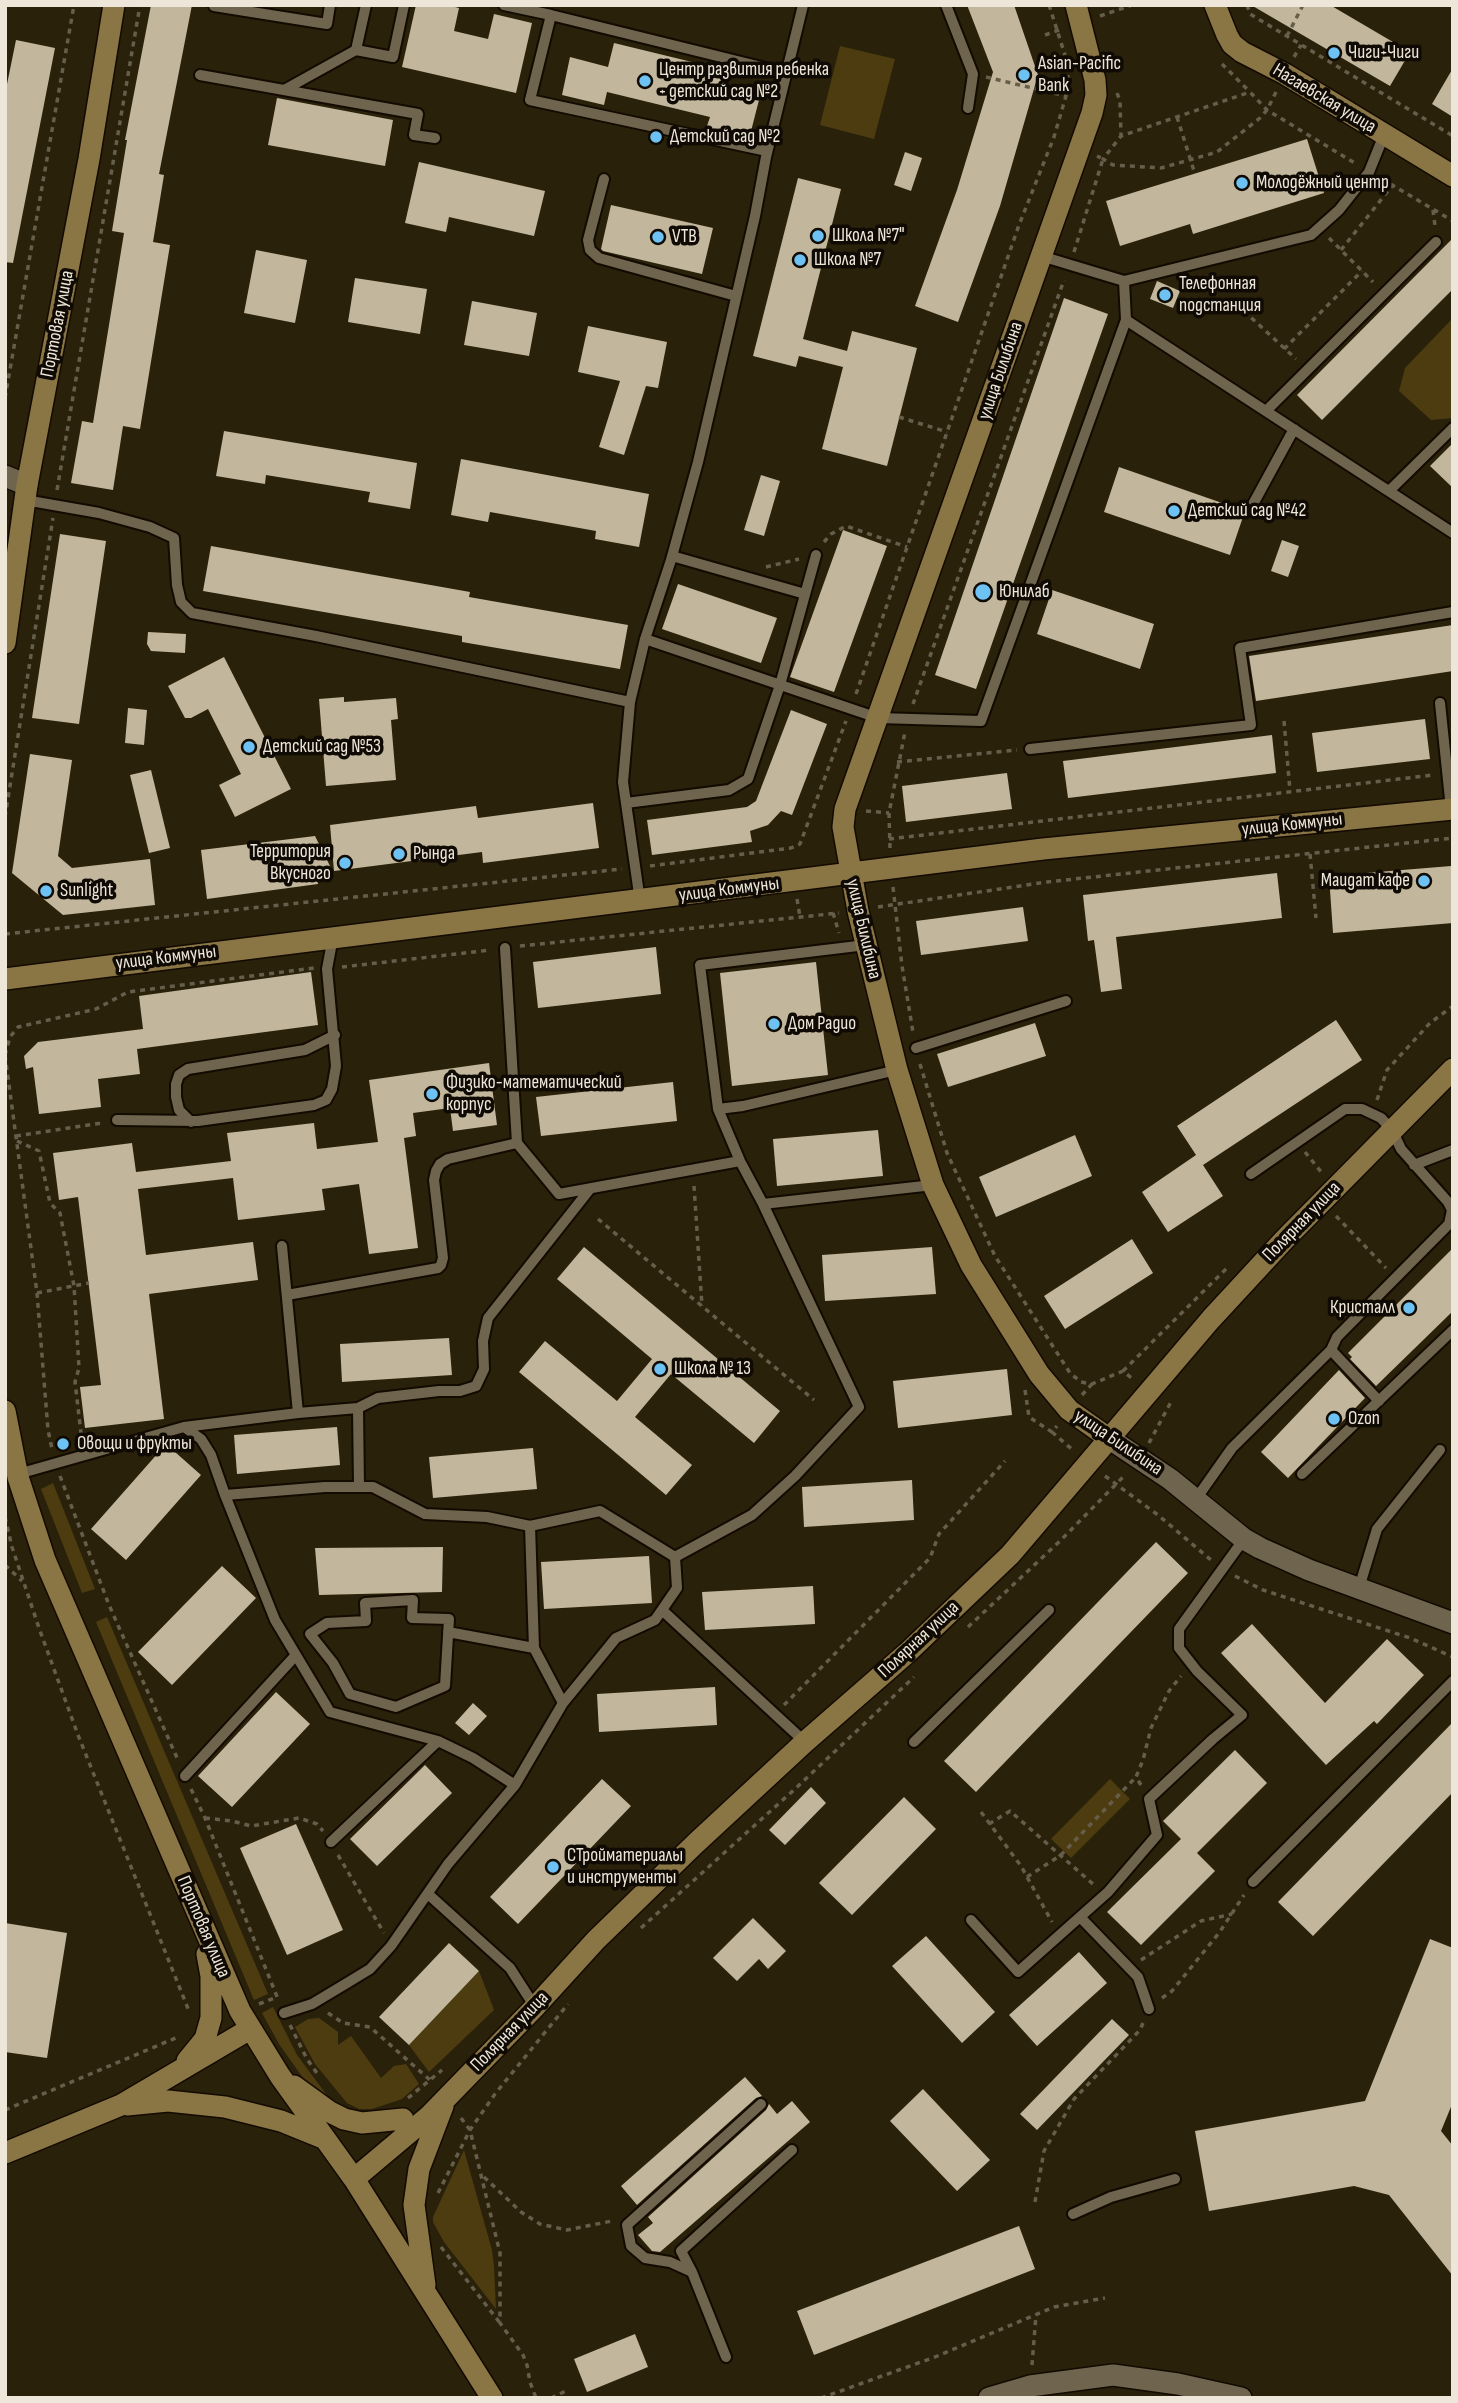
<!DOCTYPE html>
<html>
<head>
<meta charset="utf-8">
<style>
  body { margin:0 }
  #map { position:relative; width:1458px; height:2403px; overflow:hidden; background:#2a210b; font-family:"Sofia Sans Condensed",sans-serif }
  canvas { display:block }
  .frame { position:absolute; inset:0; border:7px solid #ede6d9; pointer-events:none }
</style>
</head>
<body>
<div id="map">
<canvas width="1458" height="2403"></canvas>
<div class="frame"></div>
</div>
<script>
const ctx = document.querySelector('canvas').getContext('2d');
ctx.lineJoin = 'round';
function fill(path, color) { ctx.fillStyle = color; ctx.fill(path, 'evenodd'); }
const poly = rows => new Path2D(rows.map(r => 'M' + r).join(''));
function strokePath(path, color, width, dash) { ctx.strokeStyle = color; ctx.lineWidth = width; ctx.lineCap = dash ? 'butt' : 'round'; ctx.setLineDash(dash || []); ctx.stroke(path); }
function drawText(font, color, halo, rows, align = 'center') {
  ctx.font = font + ' "Sofia Sans Condensed",sans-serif'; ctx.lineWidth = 7; ctx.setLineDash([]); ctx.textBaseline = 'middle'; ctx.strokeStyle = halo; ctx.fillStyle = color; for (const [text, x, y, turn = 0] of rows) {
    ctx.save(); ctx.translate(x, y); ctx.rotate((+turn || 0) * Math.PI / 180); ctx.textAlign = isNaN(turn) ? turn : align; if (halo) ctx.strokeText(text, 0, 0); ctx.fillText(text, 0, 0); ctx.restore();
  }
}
const green = poly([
  [840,46,895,59,874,139,820,125],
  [1453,318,1453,418,1431,420,1399,391,1405,368],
  [53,1483,95,1589,82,1593,41,1489],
  [107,1617,268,1994,254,2000,96,1622],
  [1110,1779,1130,1799,1071,1858,1051,1839],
  [479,1971,494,2010,429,2072,409,2045],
  [273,2007,297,2055,335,2106,313,2092,279,2044,262,2013],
  [319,2018,338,2032,338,2045,351,2036,381,2078,394,2066,406,2064,419,2084,402,2099,372,2109,359,2109,347,2103,315,2064,295,2027,308,2019],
  [464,2150,492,2250,494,2266,496,2309,444,2242,433,2222,433,2217]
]);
const building = poly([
  [151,5,192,5,159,174,164,175,153,242,170,245,140,429,123,426,113,490,71,483,82,421,93,423,124,233,112,231,127,140,125,140],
  [416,5,447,5,459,8,454,31,488,39,494,14,532,23,516,93,402,67],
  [967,5,1014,5,1038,75,1000,206,958,322,915,306,957,190,993,72],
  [1251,5,1330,5,1410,52,1390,86],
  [16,40,55,48,13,263,5,262,5,94],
  [614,43,729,71,724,92,759,100,749,139,706,129,710,117,607,92,604,105,562,95,570,57,608,67],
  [1453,68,1453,117,1432,104],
  [277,98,393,120,385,166,268,145],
  [1307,139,1324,193,1193,234,1190,224,1120,246,1106,201],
  [905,152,922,158,911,191,894,185],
  [419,162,545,191,534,236,449,217,446,232,405,223],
  [798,178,841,189,803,339,847,351,852,331,917,348,887,466,822,449,843,367,799,356,796,367,753,356],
  [611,205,713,228,702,274,603,251,601,249],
  [1453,238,1453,289,1322,420,1297,395],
  [256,250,307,260,295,323,244,313],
  [355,278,427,289,420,334,348,322],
  [1157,281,1180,291,1173,308,1150,299],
  [1064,298,1108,314,976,689,935,675],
  [472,301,537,313,529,356,464,345],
  [588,326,667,342,658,388,646,386,624,455,599,447,620,381,578,372],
  [224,431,417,463,410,509,368,502,370,492,266,475,265,484,216,476],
  [1453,443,1453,488,1430,466],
  [461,459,649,494,639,547,595,539,596,531,490,512,488,522,451,515],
  [1119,467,1245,511,1230,555,1104,512],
  [761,475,780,481,764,536,744,530],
  [843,530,887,546,834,692,790,677],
  [60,534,106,541,79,724,32,718],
  [1282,540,1299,546,1288,577,1271,571],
  [211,546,470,592,469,597,628,625,620,669,462,642,462,636,203,591],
  [678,584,777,618,761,663,662,629],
  [1052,590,1154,624,1140,669,1037,634],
  [1453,625,1453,671,1256,701,1249,656],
  [148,632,186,634,185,653,151,651,147,644],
  [224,657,291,789,235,817,219,785,241,774,208,709,191,718,185,718,168,686],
  [344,697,344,702,396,698,398,719,391,720,396,780,326,786,319,699],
  [128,708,147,710,144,745,125,743],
  [791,710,827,724,792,815,781,811,768,825,750,831,752,842,652,855,647,820,747,807,756,801],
  [1425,719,1430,759,1317,772,1312,733],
  [1272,735,1276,773,1068,798,1063,761],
  [30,754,72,760,58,856,72,868,150,859,155,905,63,915,12,873],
  [151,770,170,848,149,853,130,775],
  [1007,773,1012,809,906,822,902,786],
  [593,803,599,848,483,863,482,852,334,871,330,825,476,806,478,818],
  [315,836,333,872,316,874,318,884,207,899,201,850],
  [1451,866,1453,923,1333,933,1329,876],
  [1277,873,1282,918,1116,937,1122,989,1101,992,1094,940,1088,941,1083,895],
  [1023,907,1028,941,921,955,916,921],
  [656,947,661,994,538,1008,533,962],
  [816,962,828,1075,732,1086,720,973],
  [311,972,318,1025,137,1049,140,1074,98,1079,101,1107,39,1114,33,1067,26,1069,24,1056,38,1042,143,1029,139,996],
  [1336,1020,1362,1060,1203,1165,1223,1196,1168,1232,1142,1192,1196,1155,1177,1126],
  [1035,1023,1046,1056,948,1087,937,1054],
  [489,1063,497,1125,453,1131,450,1108,413,1113,416,1136,404,1138,418,1248,369,1254,359,1184,322,1189,325,1210,238,1220,233,1178,138,1189,146,1255,253,1242,258,1280,149,1294,164,1419,85,1428,80,1387,101,1385,78,1197,59,1200,53,1153,132,1143,136,1172,231,1161,227,1133,314,1123,317,1149,378,1142,369,1080],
  [673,1082,677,1121,541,1136,536,1097],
  [878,1130,883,1176,777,1186,773,1139],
  [1075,1135,1092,1176,996,1217,979,1177],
  [1132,1239,1153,1273,1065,1329,1044,1296],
  [584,1247,780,1411,754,1443,671,1374,635,1417,692,1465,666,1495,519,1372,545,1341,617,1401,652,1359,557,1279],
  [932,1247,936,1294,825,1301,822,1255],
  [1453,1248,1453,1311,1376,1386,1350,1359,1352,1357,1348,1353],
  [449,1338,452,1375,342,1382,340,1344],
  [1007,1369,1012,1415,898,1428,893,1381],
  [1339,1370,1365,1398,1288,1478,1261,1452],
  [337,1427,340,1465,237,1474,234,1435],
  [166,1444,201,1475,126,1560,91,1529],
  [533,1448,537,1489,433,1498,429,1457],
  [912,1480,914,1520,804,1527,802,1487],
  [1156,1542,1188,1573,976,1792,944,1761],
  [443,1547,442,1592,319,1595,315,1548],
  [649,1556,652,1603,544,1609,541,1562],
  [222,1566,256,1598,172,1685,138,1652],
  [813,1586,815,1624,705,1630,702,1592],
  [1252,1624,1325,1703,1387,1639,1424,1675,1377,1724,1374,1721,1326,1765,1221,1653],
  [715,1687,717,1725,599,1732,597,1694],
  [276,1692,310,1724,232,1807,198,1776],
  [473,1703,487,1716,469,1735,455,1723],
  [1453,1722,1453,1792,1313,1936,1278,1902],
  [1235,1750,1267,1783,1197,1853,1215,1871,1141,1945,1107,1912,1181,1839,1163,1821],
  [425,1765,452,1793,377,1866,350,1839],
  [602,1779,631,1806,518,1924,490,1897],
  [811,1787,826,1803,785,1845,769,1830],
  [904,1797,936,1829,852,1915,819,1883],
  [296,1824,343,1930,287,1955,240,1848],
  [753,1918,786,1951,768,1969,759,1959,737,1981,713,1958],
  [5,1923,67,1933,47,2058,5,2052],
  [926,1936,995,2012,962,2043,892,1966],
  [1430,1939,1453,1948,1453,2102,1441,2131,1453,2146,1453,2276,1389,2195,1354,2186,1209,2211,1195,2131,1365,2101],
  [449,1943,479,1971,409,2045,379,2017],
  [1079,1952,1107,1983,1037,2046,1009,2015],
  [1112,2019,1129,2035,1037,2130,1020,2114],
  [745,2077,762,2096,756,2098,637,2205,621,2186],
  [923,2089,990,2160,957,2191,890,2121],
  [792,2101,810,2122,660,2252,652,2251,638,2235,653,2223,648,2217,766,2110,769,2104,777,2114],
  [1019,2226,1035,2269,814,2355,797,2311],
  [635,2334,648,2367,587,2392,574,2359]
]);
const path = poly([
  [1049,5,1065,55],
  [1247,5,1250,14,1453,136],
  [1100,16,1132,5],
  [1045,35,1059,30],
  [1287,36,1303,5],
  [1294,57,1301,45],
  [1222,64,1250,92],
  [986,77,1066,96],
  [1276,92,1267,110,1260,118,1217,152,1161,168,1113,165,1103,159,1121,136,1250,92,1267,110,1358,165],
  [1117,93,1120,101,1121,136],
  [1177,117,1195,174],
  [1382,179,1453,221],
  [1433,210,1435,226],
  [1329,238,1373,282],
  [1341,250,1392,186],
  [1074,252,1103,159,1097,156],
  [1244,311,1296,359],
  [1284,349,1362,271],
  [5,398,74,5],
  [899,417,947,432],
  [57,490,140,5],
  [824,542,831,534,846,526,907,547],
  [766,567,799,559],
  [856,694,1019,225,1054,137,1066,96,1069,66],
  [913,704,1064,280],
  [1284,721,1290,791],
  [897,762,1017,750],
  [866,811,889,813],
  [5,817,53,518],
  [889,839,1433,775],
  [890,848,889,813,905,732],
  [1310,854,1316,918],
  [650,866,791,848,800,844,846,721],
  [893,887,902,966,913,1032],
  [797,899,800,917],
  [878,907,1047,882,1453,838],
  [833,913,839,933],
  [5,934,622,869],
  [520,946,839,913],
  [342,967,491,950],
  [5,1055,10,1037,18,1027,96,1009,128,992,314,968],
  [5,1055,37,1293,48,1430,52,1449],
  [920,1064,947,1153,995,1256,1070,1373,1081,1382,1092,1384,1123,1371,1134,1380],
  [1377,1100,1387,1070,1430,1023,1453,1006],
  [16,1136,102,1123],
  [17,1141,39,1151,50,1203,60,1213,74,1286,79,1368,75,1382,82,1442],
  [1305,1152,1322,1173],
  [694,1186,702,1306],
  [1336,1216,1386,1268],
  [598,1219,814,1400],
  [37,1293,89,1283],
  [1123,1371,1226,1269],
  [1025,1390,1029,1417,1052,1432,1057,1426],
  [1082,1395,1092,1384],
  [1052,1432,1074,1451],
  [1149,1443,1172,1400],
  [60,1476,109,1605,178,1760],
  [1105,1476,1158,1515,1211,1560],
  [5,1517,12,1547,39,1628,78,1735,189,2011],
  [5,1565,22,1581],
  [1235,1576,1263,1590,1410,1638,1453,1657],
  [968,1627,1060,1541,1126,1474],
  [784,1705,930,1558,939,1534,1005,1461],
  [1141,1785,1136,1777,1143,1760,1151,1728,1169,1691,1181,1676],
  [191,1789,205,1818,278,1999],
  [981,1812,1021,1866,1052,1922],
  [205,1818,232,1821,251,1826,299,1818,317,1824,323,1831],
  [989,1824,1010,1811,1093,1884],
  [338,1855,384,1933],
  [1027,1877,1061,1855,1136,1777],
  [641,1928,796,1788,914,1677],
  [1141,1960,1201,1921,1232,1914],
  [1162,1998,1172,1991,1219,1933,1244,1895],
  [259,2004,277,1997],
  [328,2013,343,2023,370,2027,430,2080],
  [290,2025,307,2059,319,2076],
  [408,2098,442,2070],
  [5,2110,178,2037],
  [461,2118,470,2130,500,2253,500,2323,523,2355,527,2365,530,2382,536,2398],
  [484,2177,521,2212,540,2224,567,2230,612,2221],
  [438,2193,470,2130,495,2094,568,2004],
  [1035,2202,1044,2151,1074,2099,1140,2030,1143,2023],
  [441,2247,500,2323],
  [1032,2365,1036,2315],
  [551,2398,568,2390],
  [821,2398,935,2357,1054,2307,1105,2298]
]);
const lane = poly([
  [504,5,551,15,530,100,767,151],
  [946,5,973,74,968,108],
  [214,6,327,24,330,5],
  [551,15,786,73],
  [356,50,393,57,404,5],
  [200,75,418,114,414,135,435,138],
  [284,90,356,50,366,5],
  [604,179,588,240,590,250,599,258,736,296],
  [1041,256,1124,281,1311,235,1339,210,1369,172,1384,135],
  [1124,281,1126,320,1453,533],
  [1267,410,1436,242],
  [1389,491,1453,428],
  [25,500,99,513,150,527,174,538,177,585,181,602,192,613,316,636,630,702],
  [1252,506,1294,429],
  [672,556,805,594],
  [645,639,878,718,981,721,1126,320],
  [1440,703,1451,809],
  [1030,749,1251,725,1240,648,1453,612],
  [626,803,729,790,748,779,780,685,816,555],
  [640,901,623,782,630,702,645,639,671,560,698,462,755,216,766,157,803,5],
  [866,945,700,965,718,1109,743,1106,897,1070],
  [505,948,517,1143,559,1194,740,1161],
  [916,1048,1066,1001],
  [117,1120,198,1121,314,1105,326,1100,332,1089,336,1066,327,969,333,937],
  [191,1122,179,1110,176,1097,176,1084,179,1075,188,1069,305,1050,335,1035],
  [1414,1165,1453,1150],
  [1251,1174,1345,1109,1362,1109,1381,1118,1392,1130,1401,1149,1448,1202,1452,1210,1449,1224,1337,1337,1331,1350,1379,1401],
  [763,1204,933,1185],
  [282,1246,298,1413],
  [287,1295,438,1268,441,1265,443,1258,434,1180,436,1171,440,1164,448,1159,517,1143],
  [358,1408,359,1487],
  [184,1427,298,1413,358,1408,378,1398,439,1391,460,1391,476,1386,484,1369,483,1341,488,1318,590,1189],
  [18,1474,184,1427,201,1439,211,1455,225,1495,325,1487,373,1487,425,1514,487,1517,530,1526,534,1648,563,1703,515,1785,448,1864,391,1946,370,1969,347,1983,312,2004,284,2013],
  [1302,1474,1453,1330],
  [225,1495,275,1620,330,1712,438,1741,473,1758,515,1785],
  [1196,1499,1232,1448,1331,1350],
  [530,1526,600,1511,675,1557],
  [1359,1588,1377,1529,1440,1450],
  [413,1600,412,1618,449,1619,445,1686,396,1707,350,1694,333,1663,310,1634,327,1623,366,1621,365,1603,413,1600],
  [662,1610,805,1742],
  [448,1632,534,1648],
  [563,1703,616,1638,655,1620,677,1588,675,1557,752,1515,795,1476,859,1407,763,1204,740,1161,718,1109],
  [914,1742,1049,1610],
  [185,1776,296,1655],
  [331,1842,438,1741],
  [1253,1882,1453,1681],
  [428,1894,510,1968,535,2007],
  [1080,1917,1138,1977,1149,2009],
  [971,1920,1018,1972,1108,1892,1157,1835,1149,1799,1213,1739,1242,1715,1197,1671,1179,1648,1179,1629,1244,1539],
  [1073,2214,1111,2197,1175,2179],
  [692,2272,670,2262,645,2258,631,2246,627,2225,761,2104],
  [726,2357,692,2272,681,2251,792,2150]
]);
const street = poly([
  [5,476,27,485],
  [1110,1439,1170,1479,1244,1539,1260,1548,1309,1570,1453,1623],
  [989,2398,1030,2386,1113,2375,1178,2384,1241,2398]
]);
const secondary = poly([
  [1076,5,1095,80,1096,95,1092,113,845,809,843,827,858,911,897,1070,933,1185,971,1265,1039,1374,1069,1410,1110,1439],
  [1215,5,1227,35,1232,44,1242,52,1285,74,1453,176],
  [5,643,27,485,89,159,114,5],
  [5,979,1043,849,1453,809],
  [5,1411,18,1477,45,1560,240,2011,280,2076,354,2179,492,2398],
  [187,2061,205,2039,211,2018,211,1976,207,1954],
  [294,2086,330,2112,344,2119,362,2123,403,2119],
  [127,2105,168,2101,225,2107,281,2121,323,2138],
  [5,2153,121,2105,250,2029],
  [354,2179,429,2116,535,2007,596,1940,696,1843,805,1742,907,1653,1010,1555,1211,1319,1284,1240,1453,1069],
  [425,2285,414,2205,419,2169,443,2106]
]);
const markers = [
  [1334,53,7,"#6ec2f3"],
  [1024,75,7,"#6ec2f3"],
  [645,81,7,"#6ec2f3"],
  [656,137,7,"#6ec2f3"],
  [1242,183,7,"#6ec2f3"],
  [818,236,7,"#6ec2f3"],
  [658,237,7,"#6ec2f3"],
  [800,260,7,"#6ec2f3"],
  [1165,295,7,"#6ec2f3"],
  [1174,511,7,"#6ec2f3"],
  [983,592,9,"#6ec2f3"],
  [249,747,7,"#6ec2f3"],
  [399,854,7,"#6ec2f3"],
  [345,863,7,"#6ec2f3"],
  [1424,881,7,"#6ec2f3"],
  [46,891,7,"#6ec2f3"],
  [774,1024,7,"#6ec2f3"],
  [432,1094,7,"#6ec2f3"],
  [1409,1308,7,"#6ec2f3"],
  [660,1369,7,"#6ec2f3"],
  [1334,1419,7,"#6ec2f3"],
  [63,1444,7,"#6ec2f3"],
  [553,1867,7,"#6ec2f3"]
];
const poiNames = [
  ["Чиги-Чиги",1348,53],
  ["Asian-Pacific",1038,64],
  ["Bank",1038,86],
  ["Центр развития ребенка",659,70],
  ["- детский сад №2",659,92],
  ["Детский сад №2",670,137],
  ["Молодёжный центр",1256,183],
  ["Школа №7\"",832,236],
  ["VTB",672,237],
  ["Школа №7",814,260],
  ["Телефонная",1179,284],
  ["подстанция",1179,306],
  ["Детский сад №42",1188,511],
  ["Юнилаб",999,592],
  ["Детский сад №53",263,747],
  ["Территория",331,852,"right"],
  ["Вкусного",331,874,"right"],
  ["Рында",413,854],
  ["Маидат кафе",1410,881,"right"],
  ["Sunlight",60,891],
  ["Дом Радио",788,1024],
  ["Физико-математический",446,1083],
  ["корпус",446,1105],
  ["Кристалл",1395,1308,"right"],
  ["Школа № 13",674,1369],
  ["Ozon",1348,1419],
  ["Овощи и фрукты",77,1444],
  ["СТройматериалы",567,1856],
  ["и инструменты",567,1878]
];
const streetNames = [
  ["Нагаевская улица",1324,99,31],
  ["Портовая улица",58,324,-79],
  ["улица Билибина",1001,371,-71],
  ["улица Коммуны",1292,825,-6],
  ["улица Коммуны",729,890,-7],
  ["улица Билибина",863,929,77],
  ["улица Коммуны",166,958,-7],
  ["Полярная улица",1302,1222,-46],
  ["улица Билибина",1118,1443,34],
  ["Полярная улица",919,1640,-43],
  ["Портовая улица",203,1927,67],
  ["Полярная улица",510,2032,-46]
];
fill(green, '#4d3c10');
fill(building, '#c2b79c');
strokePath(lane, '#130a00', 14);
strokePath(street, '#130a00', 24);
strokePath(secondary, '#130a00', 24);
strokePath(path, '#665e4b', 3.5, [5, 5]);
strokePath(lane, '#6f644d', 10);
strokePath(street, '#6f644d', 21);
strokePath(secondary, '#8a7545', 21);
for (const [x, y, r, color] of markers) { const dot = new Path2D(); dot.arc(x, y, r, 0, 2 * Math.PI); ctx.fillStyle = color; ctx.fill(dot); strokePath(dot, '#0f0b04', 2.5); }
drawText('19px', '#ede6d9', '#0f0b04', poiNames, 'left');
drawText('19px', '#ede6d9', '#0f0b04', streetNames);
</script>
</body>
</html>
